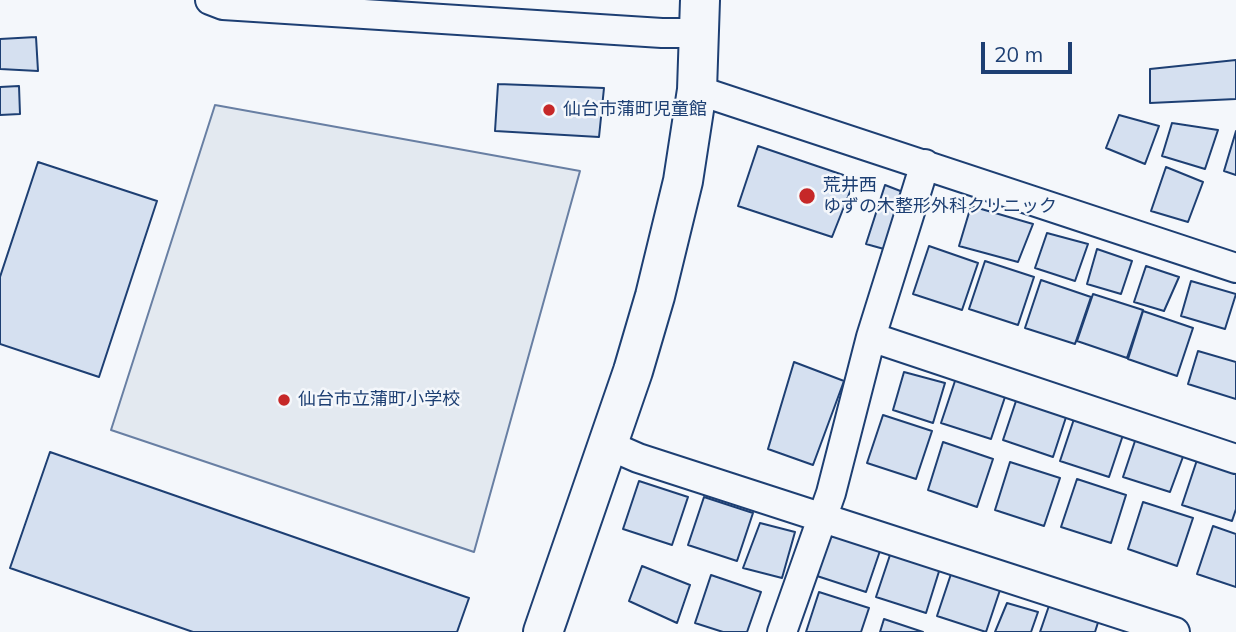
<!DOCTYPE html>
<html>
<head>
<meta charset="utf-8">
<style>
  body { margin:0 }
  #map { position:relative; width:1236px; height:632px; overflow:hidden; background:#f4f7fb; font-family:Mulish,sans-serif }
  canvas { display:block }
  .scale { position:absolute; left:981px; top:42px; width:91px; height:32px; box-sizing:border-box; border:4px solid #1d3f73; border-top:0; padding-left:9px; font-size:21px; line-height:24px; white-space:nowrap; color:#1d3f73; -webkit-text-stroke:5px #f4f7fb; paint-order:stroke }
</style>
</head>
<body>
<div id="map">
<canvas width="1236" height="632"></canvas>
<div class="scale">20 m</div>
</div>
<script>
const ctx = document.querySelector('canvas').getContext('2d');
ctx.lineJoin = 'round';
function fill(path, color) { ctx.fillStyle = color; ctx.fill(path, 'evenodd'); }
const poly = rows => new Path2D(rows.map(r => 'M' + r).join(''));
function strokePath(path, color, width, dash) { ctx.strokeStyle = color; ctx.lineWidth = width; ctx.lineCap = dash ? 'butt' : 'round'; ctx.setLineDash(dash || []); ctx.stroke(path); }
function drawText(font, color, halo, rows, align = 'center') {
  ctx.font = font + ' Mulish,"Noto Sans JP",sans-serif'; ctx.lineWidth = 5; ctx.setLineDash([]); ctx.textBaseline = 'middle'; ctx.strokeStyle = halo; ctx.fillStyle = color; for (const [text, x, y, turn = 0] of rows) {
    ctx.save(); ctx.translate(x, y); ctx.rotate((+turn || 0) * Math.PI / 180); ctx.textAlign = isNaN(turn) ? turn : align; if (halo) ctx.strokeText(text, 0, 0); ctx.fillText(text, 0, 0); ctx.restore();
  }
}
const green = poly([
  [215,105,580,171,474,552,111,430,215,105]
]);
const building = poly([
  [36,37,38,71,0,69,0,39,36,37],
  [1236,60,1236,99,1150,103,1150,69,1236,60],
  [498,84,604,88,599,137,495,131,498,84],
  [19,86,20,114,0,115,0,87,19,86],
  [1119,115,1159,126,1145,164,1106,148,1119,115],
  [1172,123,1218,130,1205,169,1162,156,1172,123],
  [1236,131,1236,175,1224,171,1236,131],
  [758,146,855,179,832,237,738,206,758,146],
  [38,162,157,201,99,377,0,344,0,277,38,162],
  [1166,167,1203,182,1188,222,1151,211,1166,167],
  [885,185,903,192,884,249,866,244,885,185],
  [971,206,1033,224,1018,262,959,246,971,206],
  [1047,233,1088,244,1075,281,1035,268,1047,233],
  [929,246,978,263,962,310,913,294,929,246],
  [1097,249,1132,261,1121,294,1087,284,1097,249],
  [985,261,1034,277,1018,325,969,309,985,261],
  [1146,266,1179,277,1164,311,1134,302,1146,266],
  [1041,280,1091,297,1075,344,1025,328,1041,280],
  [1191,281,1236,294,1225,329,1181,316,1191,281],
  [1093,294,1143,310,1127,358,1077,341,1093,294],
  [1143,311,1193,328,1177,376,1128,359,1143,311],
  [1198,351,1236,362,1236,399,1188,384,1198,351],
  [794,362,844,381,813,465,768,449,794,362],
  [904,372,945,383,933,423,893,410,904,372],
  [957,375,1007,391,991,439,941,423,957,375],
  [1019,392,1069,408,1053,457,1003,440,1019,392],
  [1076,413,1125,429,1109,477,1060,461,1076,413],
  [883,415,932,431,916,479,867,463,883,415],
  [1136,438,1184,454,1170,492,1123,477,1136,438],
  [943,442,993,459,977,507,928,490,943,442],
  [50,452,469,598,457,632,193,632,10,568,50,452],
  [1198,457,1236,470,1236,509,1232,521,1182,505,1198,457],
  [1010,462,1060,478,1044,526,995,510,1010,462],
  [1077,479,1126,495,1111,543,1061,527,1077,479],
  [639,481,688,497,672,545,623,529,639,481],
  [704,497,753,513,737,561,688,545,704,497],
  [1143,502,1193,518,1177,566,1128,549,1143,502],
  [760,523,795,532,782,578,743,568,760,523],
  [1213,526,1236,534,1236,587,1197,574,1213,526],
  [833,528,882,545,866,592,817,576,833,528],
  [892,549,941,565,926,613,876,597,892,549],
  [642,566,690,585,677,623,629,601,642,566],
  [953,568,1002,584,986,632,937,616,953,568],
  [711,575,761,592,747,632,723,632,695,623,711,575],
  [819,592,869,608,861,632,806,632,819,592],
  [1052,597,1101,613,1095,632,1040,632,1052,597],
  [1007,603,1038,612,1031,632,995,632,1007,603],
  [884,619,923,632,880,632,884,619]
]);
const street = poly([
  [210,0,223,5,662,33,699,33],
  [697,90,1236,268],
  [871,337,1236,459],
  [606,444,638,458,1175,632],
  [782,632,831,493,871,337,925,164]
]);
const secondary = poly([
  [543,632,633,371,655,296,683,181,697,90,700,0]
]);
const markers = [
  [549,110,7,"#c62828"],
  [807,196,9,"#c62828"],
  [284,400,7,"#c62828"]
];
const poiNames = [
  ["仙台市蒲町児童館",563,110],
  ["荒井西",823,186],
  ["ゆずの木整形外科クリニック",823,207],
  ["仙台市立蒲町小学校",298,400]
];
fill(green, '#e3e9f0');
strokePath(green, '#687fa3', 2);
fill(building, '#d5e0f0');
strokePath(building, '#1d3f73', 2);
strokePath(street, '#1d3f73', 32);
strokePath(secondary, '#1d3f73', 42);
strokePath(street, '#f4f7fb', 28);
strokePath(secondary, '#f4f7fb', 38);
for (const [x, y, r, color] of markers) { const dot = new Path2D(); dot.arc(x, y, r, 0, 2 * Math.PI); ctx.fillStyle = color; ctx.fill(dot); strokePath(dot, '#f4f7fb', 2.5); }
drawText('18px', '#1d3f73', '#f4f7fb', poiNames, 'left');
</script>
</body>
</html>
